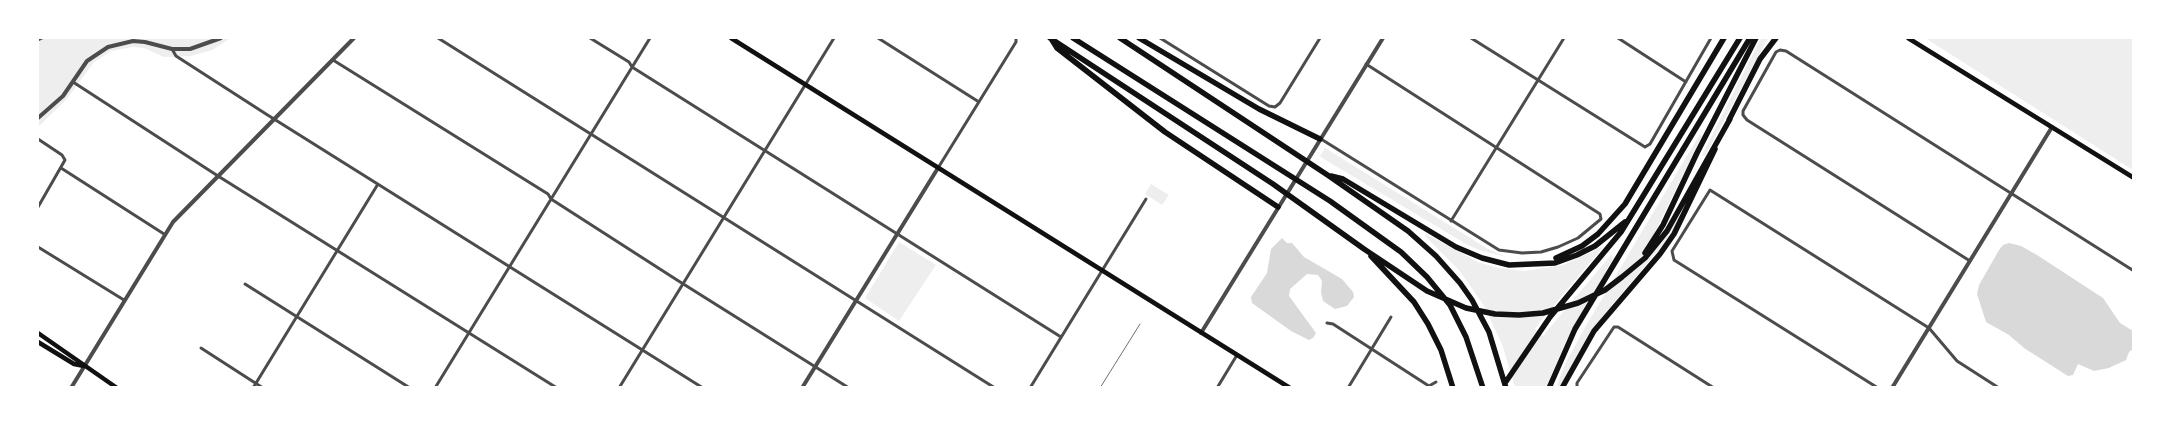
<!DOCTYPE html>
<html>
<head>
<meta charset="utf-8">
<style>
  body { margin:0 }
  #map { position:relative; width:2171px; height:425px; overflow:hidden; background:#fff; font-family:"Open Sans",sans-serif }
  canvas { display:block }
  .frame { position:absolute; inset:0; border:39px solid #fff; pointer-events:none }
</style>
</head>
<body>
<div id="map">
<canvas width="2171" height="425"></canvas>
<div class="frame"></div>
</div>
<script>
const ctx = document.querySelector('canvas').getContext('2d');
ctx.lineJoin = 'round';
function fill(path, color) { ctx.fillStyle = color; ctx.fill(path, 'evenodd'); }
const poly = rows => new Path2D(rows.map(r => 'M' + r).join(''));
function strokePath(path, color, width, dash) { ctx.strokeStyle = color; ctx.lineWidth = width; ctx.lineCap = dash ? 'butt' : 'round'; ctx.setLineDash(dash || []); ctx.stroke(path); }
const green = poly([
  [38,38,231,38,212,50,191,56,164,57,144,48,133,47,111,51,94,62,67,99,38,127],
  [1761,38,1768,38,1705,156,1702,155],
  [1925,38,2133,38,2133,170],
  [1700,134,1702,136,1655,232,1665,239,1682,211,1671,235,1602,317,1580,350,1560,387,1556,388,1565,364,1584,329],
  [1325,148,1488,249,1506,257,1479,250,1466,244,1324,159,1320,156],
  [1151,184,1169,195,1162,205,1145,194],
  [1426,234,1478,262,1498,268,1525,271,1563,265,1604,246,1539,323,1535,329,1543,336,1611,255,1614,257,1566,341,1546,387,1515,387,1502,344,1483,304,1459,270,1425,236],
  [899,242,936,265,899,321,865,298]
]);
const water = poly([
  [1282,238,1287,243,1292,243,1304,257,1342,279,1353,292,1354,297,1347,306,1335,309,1323,301,1321,292,1322,281,1318,275,1307,274,1290,289,1289,296,1316,333,1313,338,1309,340,1291,331,1252,303,1251,297,1267,273,1271,249],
  [2009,243,2021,246,2037,255,2103,298,2120,323,2133,331,2133,349,2129,352,2126,360,2109,368,2094,371,2078,364,2073,375,2068,376,2024,348,2009,335,1986,322,1977,294,1979,285,1999,250,2003,245]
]);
const minor = poly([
  [438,38,995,388],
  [590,38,629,62,632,67,1061,337],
  [878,38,979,102],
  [1160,38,1269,106,1275,107,1280,103,1320,38],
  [1471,38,1645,147,1650,144,1711,38],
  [1618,38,1686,82],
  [38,40,42,38],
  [172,49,176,56,266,114,703,388],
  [333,60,548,194,551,199,677,280,849,388],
  [73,82,218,176,557,388],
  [38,139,62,155,65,160,38,207],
  [1321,139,1499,250,1522,253,1541,252,1558,247,1578,238,1601,219,1600,214,1366,64],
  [61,168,164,234],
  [938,168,1016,42,1016,38],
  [1451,221,1564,38],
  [38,247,124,300],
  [1970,261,1747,120,1743,115,1743,111,1776,52,1780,50,1786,51,2134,271],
  [245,284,410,388],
  [1327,323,1333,324,1432,388],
  [201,348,263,388],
  [1429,386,1436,382],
  [253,388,378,184],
  [435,388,650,38],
  [619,388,834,38],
  [1030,388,1146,199],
  [1217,388,1237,355],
  [1348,388,1391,317],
  [1577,388,1577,383,1614,327,1618,327,1714,388],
  [1878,388,1674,260,1672,251,1710,190,1929,328,1957,361,1999,388]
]);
const tertiary = poly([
  [38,118,63,96,87,61,108,47,133,41,145,42,172,49,190,49,221,38],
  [1201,333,1383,38],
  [71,388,173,222,354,38],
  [802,388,938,168],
  [1892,388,2052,127]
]);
const secondary = poly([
  [731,38,1290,388],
  [1908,38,2134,178],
  [38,333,117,388],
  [38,342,74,364,84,366]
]);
const motorway = poly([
  [1050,38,1273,184,1364,249,1427,291,1466,308,1495,314,1519,315,1543,313,1578,303,1605,290,1622,277,1645,258,1667,231,1730,119],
  [1073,38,1330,201,1401,252,1427,277,1450,305,1466,337,1483,388],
  [1120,38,1329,176,1408,231,1436,256,1460,283,1472,300,1489,332,1506,388],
  [1139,38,1259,109,1320,139],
  [1052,40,1057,48,1165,132,1278,207],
  [1729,120,1760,59,1776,38],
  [1331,176,1343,179,1456,247,1482,258,1509,265,1555,263,1577,255,1595,246,1625,222],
  [1645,253,1663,225,1697,153,1756,38],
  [1371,256,1414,302,1428,324,1441,350,1453,388],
  [1556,258,1582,246,1598,234,1625,204,1724,38],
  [1505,383,1550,317,1621,232,1740,38],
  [1549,388,1575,329,1750,38],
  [1562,388,1594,331,1660,254,1674,234,1715,149]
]);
const rail = poly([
  [1100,388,1140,324]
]);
fill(green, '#eee');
fill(water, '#d9d9d9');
strokePath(minor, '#4c4c4c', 3);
strokePath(tertiary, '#4c4c4c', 4);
strokePath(secondary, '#111', 4.5);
strokePath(motorway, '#111', 5.5);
strokePath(rail, '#707070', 1);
</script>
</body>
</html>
